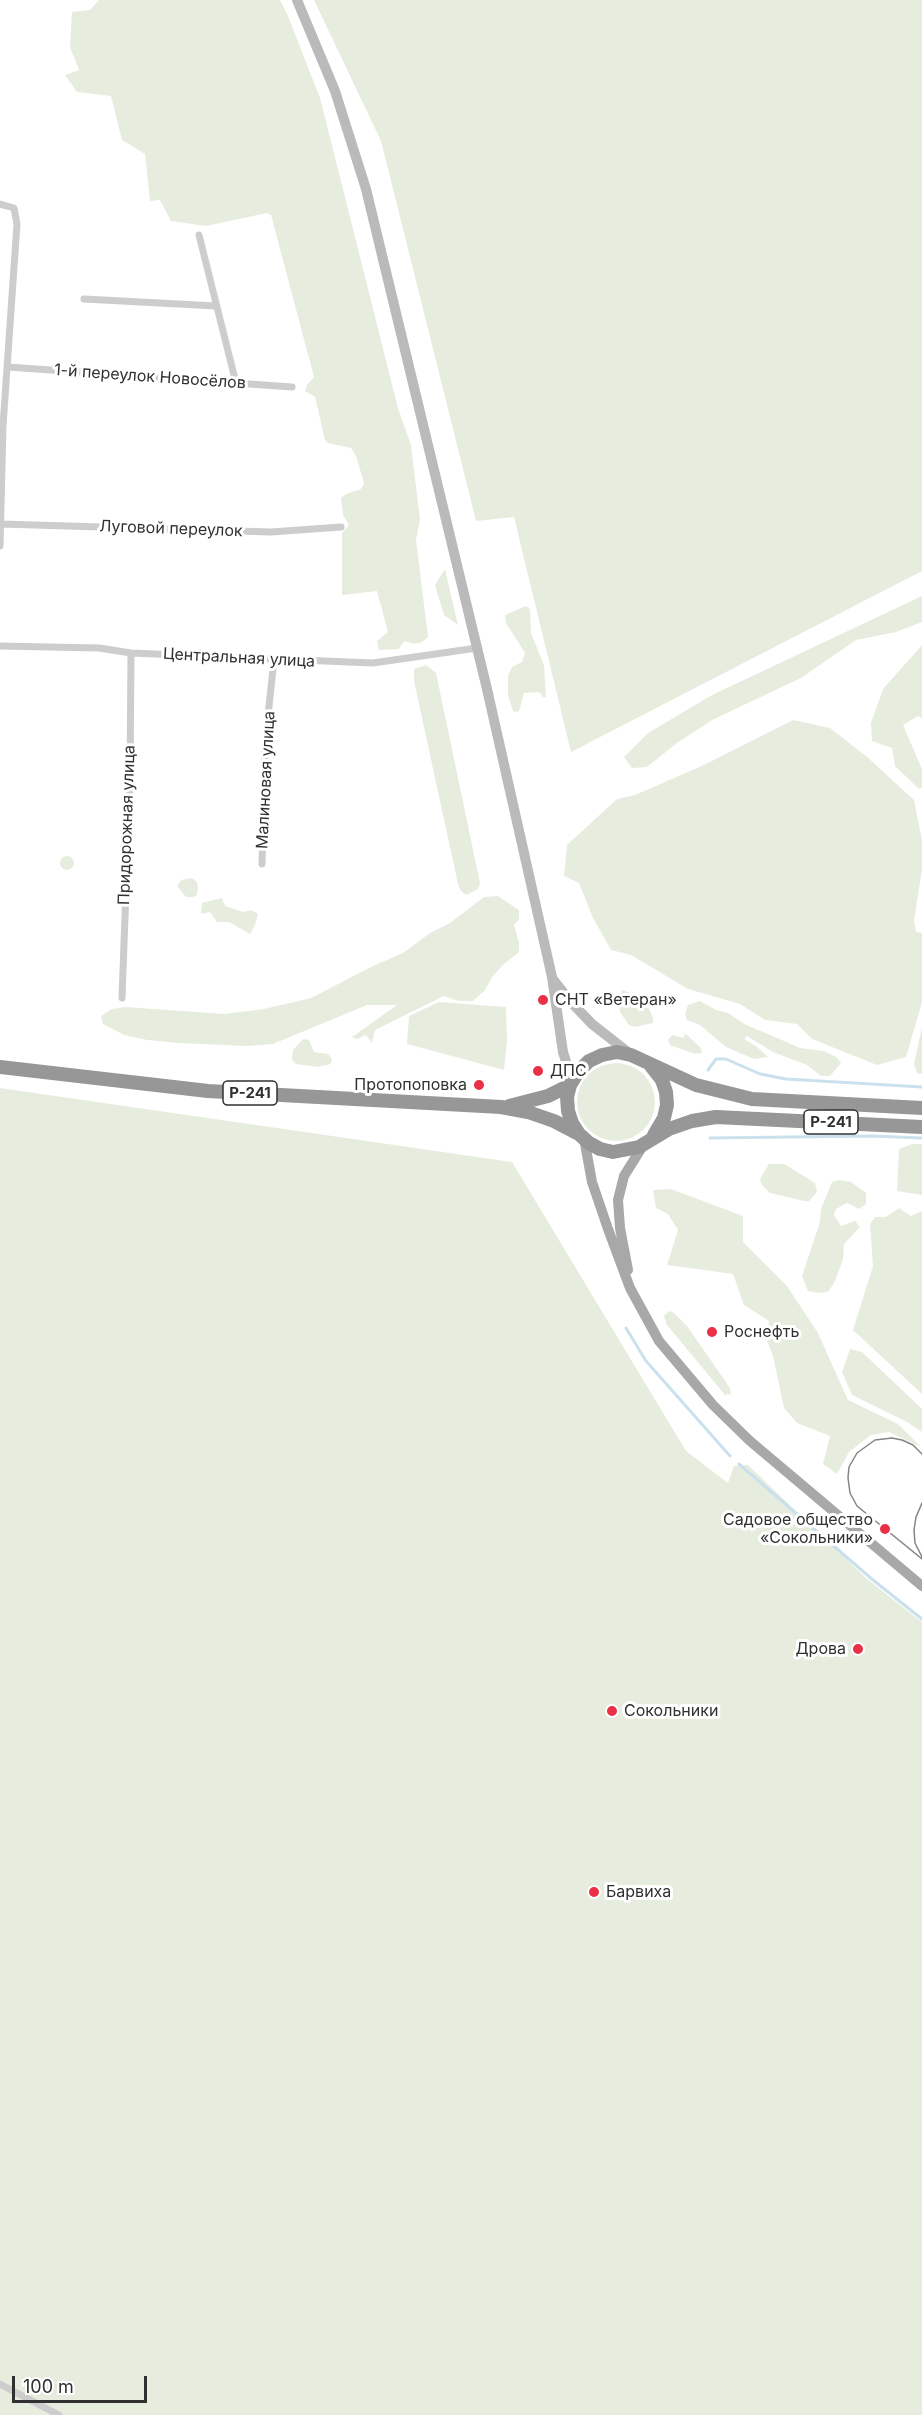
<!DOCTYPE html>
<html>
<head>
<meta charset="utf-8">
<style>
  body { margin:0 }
  #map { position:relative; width:922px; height:2415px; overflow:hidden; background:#fff; font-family:Inter,sans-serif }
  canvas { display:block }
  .scale { position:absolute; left:12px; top:2376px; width:135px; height:27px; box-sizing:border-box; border:3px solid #303030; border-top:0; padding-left:8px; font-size:18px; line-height:21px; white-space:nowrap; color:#303030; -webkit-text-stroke:4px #fff; paint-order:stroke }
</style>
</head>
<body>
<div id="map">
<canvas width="922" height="2415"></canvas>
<div class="scale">100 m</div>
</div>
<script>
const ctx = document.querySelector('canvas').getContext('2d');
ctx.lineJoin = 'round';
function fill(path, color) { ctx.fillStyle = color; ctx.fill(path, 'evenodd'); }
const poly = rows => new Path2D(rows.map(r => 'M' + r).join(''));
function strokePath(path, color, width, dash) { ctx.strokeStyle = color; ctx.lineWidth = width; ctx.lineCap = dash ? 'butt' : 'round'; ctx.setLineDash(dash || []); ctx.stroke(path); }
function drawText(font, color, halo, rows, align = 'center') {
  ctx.font = font + ' Inter,sans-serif'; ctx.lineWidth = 6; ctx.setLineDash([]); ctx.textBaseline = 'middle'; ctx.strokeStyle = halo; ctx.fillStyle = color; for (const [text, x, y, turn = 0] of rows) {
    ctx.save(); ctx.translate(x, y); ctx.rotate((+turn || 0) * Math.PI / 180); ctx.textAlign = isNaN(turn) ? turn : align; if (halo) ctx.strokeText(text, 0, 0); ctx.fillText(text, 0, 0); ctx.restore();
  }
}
const green = poly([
  [99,0,280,0,288,16,320,98,398,408,411,445,420,520,416,540,428,637,422,642,414,644,404,641,399,649,379,650,377,641,388,632,377,591,342,595,342,533,349,525,343,515,341,498,346,494,361,489,364,483,356,456,351,448,328,443,325,440,315,397,305,391,307,385,314,377,271,215,267,213,206,226,171,221,160,200,150,201,145,154,122,140,111,96,77,92,65,75,79,70,70,47,72,12,90,10],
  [314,0,922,0,922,571,571,752,514,517,476,521,381,141],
  [445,569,458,625,444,615,435,585],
  [922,596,922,622,896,632,856,640,801,678,712,720,677,743,647,767,632,768,624,757,648,733,712,695],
  [526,606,530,609,531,633,544,665,546,697,543,697,539,692,524,693,520,708,518,712,513,711,508,695,508,676,512,667,522,662,525,653,506,623,505,615],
  [922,645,922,719,918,716,903,725,922,769,922,787,919,789,895,766,892,748,872,741,871,723,883,689],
  [426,665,436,673,480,883,478,889,466,895,461,891,458,884,414,681,414,669],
  [793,720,830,728,866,756,914,800,922,840,922,869,914,921,916,932,922,933,922,1002,906,1057,877,1065,812,1039,797,1024,765,1020,740,1004,688,989,631,955,611,950,593,918,579,883,564,876,567,845,617,799,635,795,704,765],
  '60 863a7 7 0 1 1 14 0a7 7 0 1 1-14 0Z',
  [192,878,197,882,198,889,197,895,193,897,186,897,177,886,181,880],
  [498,896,519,910,519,919,514,925,519,943,519,952,504,964,492,977,485,990,473,1001,458,1001,444,996,375,1030,372,1043,366,1035,357,1039,352,1037,397,1005,367,1005,273,1044,247,1046,178,1043,147,1040,124,1035,103,1024,101,1016,112,1009,126,1007,224,1014,264,1009,311,998,373,966,403,953,430,933,450,923,484,897],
  [222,898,225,906,243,912,251,910,258,914,255,925,250,934,229,922,217,922,210,912,201,914,202,903],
  [623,990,638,997,649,1009,653,1018,653,1023,635,1027,629,1025,620,1012,619,994],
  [700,1001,716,1010,728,1013,746,1025,775,1037,800,1048,824,1051,836,1057,841,1063,830,1076,821,1076,807,1065,773,1052,747,1036,744,1039,756,1046,768,1057,754,1059,726,1047,700,1025,687,1020,685,1014,688,1005],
  [439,1002,506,1007,507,1041,504,1070,407,1044,409,1016],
  [922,1027,922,1074,917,1073,914,1064],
  [685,1033,701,1048,702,1053,695,1054,670,1045,668,1040,672,1035,684,1038],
  [303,1039,309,1040,314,1052,328,1054,332,1059,331,1064,318,1067,296,1064,292,1060,293,1050],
  '577 1102a39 39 0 1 1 78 0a39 39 0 1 1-78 0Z',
  [0,1088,512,1162,686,1451,728,1483,734,1466,748,1465,867,1579,922,1622,922,2415,0,2415],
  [912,1144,922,1144,922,1195,897,1191,899,1149],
  [769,1164,784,1164,791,1168,815,1183,817,1192,809,1201,804,1201,770,1193,762,1185,760,1179],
  [839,1180,851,1182,866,1193,866,1204,859,1209,847,1203,836,1209,834,1215,841,1226,855,1221,860,1227,844,1244,843,1259,835,1281,828,1292,818,1293,808,1291,802,1276,820,1222,821,1209,832,1182],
  [671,1189,743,1216,743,1242,787,1286,818,1333,848,1400,898,1424,921,1447,889,1432,871,1435,849,1452,837,1474,823,1464,830,1436,797,1423,784,1408,773,1356,767,1341,769,1321,744,1305,733,1274,667,1265,678,1230,668,1214,656,1208,653,1190],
  [899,1208,911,1216,922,1211,922,1394,853,1330,873,1266,870,1224,875,1217,886,1217],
  [669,1311,674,1313,687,1326,730,1388,731,1394,725,1395,667,1325,664,1316],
  [850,1349,862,1352,922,1409,922,1432,907,1422,852,1395,842,1372]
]);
const stream = poly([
  [708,1070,716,1059,726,1059,760,1074,786,1079,922,1087],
  [710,1138,872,1136,922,1138],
  [626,1328,646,1361,730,1456],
  [739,1464,873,1580,922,1619]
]);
const street = poly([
  [0,204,14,208,17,224,3,426,0,546],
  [199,235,236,383],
  [84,299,216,306],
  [8,367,292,387],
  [1,524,271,532,341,527],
  [0,646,99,648,131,653,373,663,477,648],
  [262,864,265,743,274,660],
  [122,998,130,781,131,653],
  [0,2384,59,2415]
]);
const secondary = poly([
  [297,0,335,91,366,189,487,689,552,977,563,1052,572,1081],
  [552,978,571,1002,592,1024,629,1053]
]);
const primary = poly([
  [584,1138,592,1182,608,1229,630,1288,659,1341,713,1405,750,1441,922,1586],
  [628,1270,620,1228,618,1200,624,1176,644,1144]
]);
const highway = poly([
  [651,1066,662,1080,666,1092,667,1105,664,1118,654,1135],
  [0,1067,208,1091,501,1107,528,1112,554,1121,577,1133],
  [509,1106,548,1096,570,1085],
  [922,1108,752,1099,696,1085,631,1055,617,1052,602,1055,589,1061,578,1072,570,1085,567,1097,568,1111,572,1123,579,1134,589,1143,600,1149,613,1152,639,1147,669,1129,692,1121,716,1117,922,1127]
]);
const tram = poly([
  [922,1454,913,1445,902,1440,892,1438,875,1440,857,1453,849,1467,848,1478,850,1493,857,1506,922,1559],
  [922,1557,915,1543,914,1530,916,1517,922,1503]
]);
const markers = [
  [543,1000,6,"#e93046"],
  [538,1071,6,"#e93046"],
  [479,1085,6,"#e93046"],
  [712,1332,6,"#e93046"],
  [885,1529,6,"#e93046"],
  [858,1649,6,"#e93046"],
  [612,1711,6,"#e93046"],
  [594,1892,6,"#e93046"]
];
const shields = [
  [250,1093,54],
  [831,1122,54]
];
const shieldNames = [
  ["Р-241",250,1093],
  ["Р-241",831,1122]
];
const streetNames = [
  ["1-й переулок Новосёлов",150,377,4],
  ["Луговой переулок",171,529,2],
  ["Центральная улица",239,658,3],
  ["Малиновая улица",266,780,-87],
  ["Придорожная улица",127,825,-88]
];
const poiNames = [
  ["СНТ «Ветеран»",555,1000],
  ["ДПС",550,1071],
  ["Протопоповка",467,1085,"right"],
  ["Роснефть",724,1332],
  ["Садовое общество",873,1520,"right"],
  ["«Сокольники»",873,1538,"right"],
  ["Дрова",846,1649,"right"],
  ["Сокольники",624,1711],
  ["Барвиха",606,1892]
];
fill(green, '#e7edde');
strokePath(stream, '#cae1ed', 3);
strokePath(street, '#cdcdcd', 7);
strokePath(secondary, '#bababa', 10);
strokePath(primary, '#a8a8a8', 10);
strokePath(highway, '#979797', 14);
strokePath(tram, '#858585', 1.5);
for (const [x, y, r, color] of markers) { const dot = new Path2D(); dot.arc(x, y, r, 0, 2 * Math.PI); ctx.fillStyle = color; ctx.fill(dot); strokePath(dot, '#fff', 2); }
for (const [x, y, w] of shields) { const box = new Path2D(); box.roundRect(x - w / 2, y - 12, w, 24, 4.5); ctx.fillStyle = '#fff'; ctx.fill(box); strokePath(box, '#303030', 1.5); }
drawText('bold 15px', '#303030', null, shieldNames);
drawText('16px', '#303030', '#fff', streetNames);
drawText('16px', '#303030', '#fff', poiNames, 'left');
</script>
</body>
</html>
